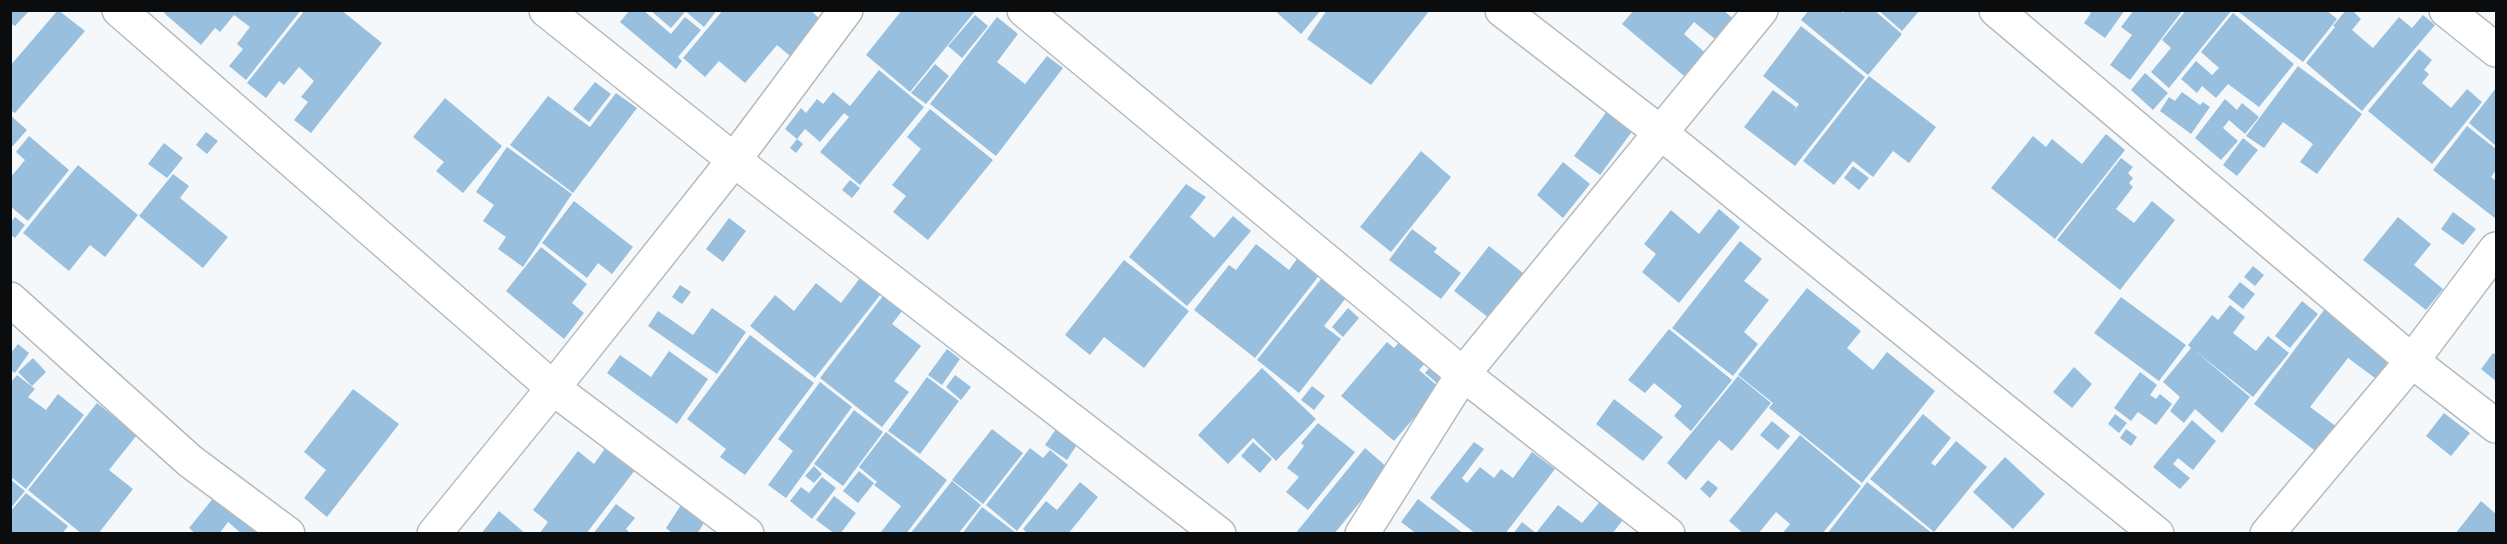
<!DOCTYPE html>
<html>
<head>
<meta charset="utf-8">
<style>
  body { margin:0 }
  #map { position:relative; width:2507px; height:544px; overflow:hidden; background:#f4f8fb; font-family:Signika,sans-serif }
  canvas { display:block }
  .frame { position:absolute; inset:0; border:12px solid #0b0c0d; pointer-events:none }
</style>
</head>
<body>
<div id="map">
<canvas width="2507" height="544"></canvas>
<div class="frame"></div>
</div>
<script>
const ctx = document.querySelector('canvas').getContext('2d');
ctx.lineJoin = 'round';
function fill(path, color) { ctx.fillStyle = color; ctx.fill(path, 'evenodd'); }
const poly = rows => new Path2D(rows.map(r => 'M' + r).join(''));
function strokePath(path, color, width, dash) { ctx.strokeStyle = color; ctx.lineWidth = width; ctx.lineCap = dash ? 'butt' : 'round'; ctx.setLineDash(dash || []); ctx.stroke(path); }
const building = poly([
  [10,10,30,10,15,26,10,23],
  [58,10,85,31,15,113,10,110,10,66],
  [166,10,301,10,246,80,229,66,243,49,237,44,250,27,234,15,220,32,215,28,201,45,164,13],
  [305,10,341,10,382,43,311,133,294,120,308,102,301,97,314,81,299,67,284,85,279,81,266,98,247,83],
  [630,10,643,10,671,34,685,17,701,30,678,57,682,61,676,69,620,22],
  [650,10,683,10,685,12,671,28],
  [684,10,717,10,704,27],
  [723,10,810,10,821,20,790,56,777,45,745,83,719,61,705,77,683,58],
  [902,10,976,10,910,92,866,55],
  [1274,10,1321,10,1301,34],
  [1327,10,1430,10,1371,85,1307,39],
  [1634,10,1723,10,1737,22,1720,43,1694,22,1684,34,1709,56,1689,80,1622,24],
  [1809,10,1840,10,1843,13,1846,10,1874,10,1902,34,1868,75,1801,20],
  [1878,10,1920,10,1902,31],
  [2087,10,2125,10,2105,38,2084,23,2091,13],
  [2134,10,2183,10,2130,80,2110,65,2132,35,2121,27],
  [2186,10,2232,10,2169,88,2151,72,2171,48,2162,40],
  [2241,10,2326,10,2337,19,2303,62,2239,12],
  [2346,10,2352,10,2361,19,2352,30,2373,48,2399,17,2412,28,2423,15,2435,25,2362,111,2306,63,2335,27,2333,26],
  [2233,13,2294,64,2259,107,2228,84,2216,98,2202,86,2197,93,2181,79,2196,61,2212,75,2219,68,2201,52],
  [975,15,988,26,962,58,948,46],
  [997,17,1018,34,997,62,1025,84,1047,56,1063,68,996,156,930,104],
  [1801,26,1865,77,1795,166,1744,127,1773,90,1796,107,1793,112,1799,104,1763,76],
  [2419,49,2432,60,2424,70,2429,74,2422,83,2451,108,2467,89,2482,102,2432,164,2368,111],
  [935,64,949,76,926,104,911,93],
  [2298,66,2362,114,2317,174,2300,162,2313,144,2283,122,2264,148,2246,136],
  [879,70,924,107,860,185,820,152,849,117,844,113,820,142,805,129,797,139,785,129,801,108,806,113,817,99,823,104,833,92,850,106],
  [2145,73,2168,93,2153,110,2131,90],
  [1869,76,1936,127,1909,163,1893,151,1873,177,1853,161,1834,185,1803,161],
  [595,82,611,94,589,122,573,109],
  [2496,88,2496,146,2469,123],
  [2182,92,2200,105,2203,102,2210,107,2191,134,2160,111,2169,97,2175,101],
  [616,93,637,108,573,193,510,145,548,96,590,127],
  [445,98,502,146,463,193,436,171,444,162,413,137],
  [2225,99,2237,110,2242,103,2259,117,2245,134,2229,120,2223,128,2238,141,2221,160,2195,138],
  [1613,103,1639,122,1600,175,1574,156],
  [930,109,993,160,928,240,893,212,906,196,892,185,921,149,907,137],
  [10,115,27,130,10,149],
  [2467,126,2496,149,2496,170,2491,177,2496,181,2496,219,2433,170],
  [206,132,218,141,207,154,196,145],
  [2106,134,2125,150,2055,239,1991,188,2033,136,2046,147,2052,139,2082,164],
  [29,136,69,170,28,221,10,206,10,178,25,160,16,152],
  [2243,138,2258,150,2237,176,2223,165],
  [797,139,803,144,796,153,790,148],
  [164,143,183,158,167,178,148,164],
  [507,147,572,194,523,267,498,249,506,237,483,221,494,205,476,192],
  [1421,151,1451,177,1391,252,1360,227],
  [2121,158,2133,167,2128,173,2133,178,2129,183,2133,187,2116,209,2134,223,2152,201,2175,220,2120,290,2057,240],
  [1563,162,1590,184,1563,218,1537,195],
  [78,165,138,215,105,257,90,245,69,271,23,233],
  [1853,166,1869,178,1859,190,1844,178],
  [173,174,189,186,180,198,228,237,203,268,139,216],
  [850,180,860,188,852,198,842,190],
  [1186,184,1206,197,1190,217,1214,238,1233,216,1251,231,1187,306,1129,257],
  [574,201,633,247,612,274,598,263,587,278,542,243],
  [1719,209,1740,227,1679,303,1642,272,1656,254,1644,244,1671,210,1699,234],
  [2453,212,2476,229,2463,245,2441,229],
  [15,217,25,225,15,238,10,234,10,223],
  [2398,217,2431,244,2414,265,2443,289,2426,310,2363,260],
  [729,218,746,231,723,262,706,249],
  [1412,229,1437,248,1434,252,1461,273,1441,299,1389,260],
  [1740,241,1762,259,1744,281,1769,300,1744,332,1758,344,1733,376,1672,328],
  [1256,244,1289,270,1299,256,1321,273,1255,358,1194,310,1229,265,1236,270],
  [1489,246,1533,281,1498,325,1454,291],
  [541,247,587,284,572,303,584,313,564,339,506,291],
  [1124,260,1189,311,1144,368,1104,337,1090,355,1065,335],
  [2253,266,2264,275,2255,286,2244,277],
  [863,274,884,290,815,378,750,326,775,295,794,311,816,283,841,303],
  [1325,274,1349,294,1324,326,1341,339,1299,393,1257,360],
  [2240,282,2255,294,2243,309,2228,297],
  [680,285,691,292,682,304,672,297],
  [1807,288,1861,331,1847,348,1873,370,1887,352,1935,391,1862,483,1769,408,1773,403,1738,375],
  [883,296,902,311,892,324,921,346,894,381,909,392,882,427,820,378],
  [2121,297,2186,345,2159,381,2094,333],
  [2302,301,2318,314,2290,348,2275,336],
  [2230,305,2245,317,2233,333,2256,351,2268,336,2289,353,2253,397,2194,350,2250,397,2222,433,2195,409,2184,423,2170,411,2180,397,2163,382,2191,348,2188,345,2212,315,2218,320],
  [712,308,746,332,717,374,648,326,658,311,693,335],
  [1348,308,1359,318,1343,337,1332,327],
  [2324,310,2393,362,2379,381,2348,358,2310,407,2341,430,2322,456,2254,404],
  [1669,329,1732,380,1691,431,1674,416,1682,406,1654,383,1645,393,1628,380],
  [750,335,814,383,745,475,720,457,726,449,687,419],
  [1404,337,1429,359,1419,370,1440,388,1394,441,1341,396,1387,342,1394,348],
  [18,344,29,353,15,373,10,370,10,354],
  [947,349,960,359,942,385,928,375],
  [669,351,708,379,677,424,607,373,620,355,651,377],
  [2493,353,2496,355,2496,381,2481,369],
  [33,358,46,372,32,386,18,372],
  [1436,360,1454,376,1444,389,1425,373],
  [2074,367,2092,384,2072,408,2053,392],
  [1262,368,1316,419,1276,461,1253,438,1228,464,1198,435],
  [2140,372,2157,385,2150,395,2156,399,2160,394,2172,404,2156,425,2138,412,2131,421,2114,408],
  [17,375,35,389,28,397,46,410,58,394,84,415,26,489,10,476,10,383],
  [955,375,971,387,961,400,946,387],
  [1738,376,1771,403,1732,451,1719,440,1686,480,1667,463],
  [927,377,959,401,920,454,888,431],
  [820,382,852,407,786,498,768,485,793,451,778,439],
  [1312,386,1325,396,1314,410,1301,400],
  [353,389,399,424,327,517,304,498,326,470,304,452],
  [1614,399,1663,437,1643,461,1596,424],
  [97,403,137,435,109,470,133,489,98,534,82,534,28,490],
  [854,410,883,432,843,486,814,464],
  [2444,413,2470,433,2451,456,2426,436],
  [1923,414,1951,438,1931,463,1935,466,1956,441,1987,467,1934,532,1870,479],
  [2115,414,2127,423,2119,433,2108,424],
  [1063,419,1084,434,1067,460,1045,445],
  [2192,420,2216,441,2193,470,2178,458,2173,464,2190,478,2180,489,2153,467],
  [1772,421,1790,436,1778,450,1760,435],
  [1318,423,1355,452,1308,510,1286,492,1299,477,1287,468,1304,446,1301,443],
  [992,429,1023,453,983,504,952,480],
  [2126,429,2137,437,2131,446,2120,438],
  [886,432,947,480,906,534,881,532,901,506,874,485,877,482,859,467],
  [1800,435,1861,486,1822,534,1782,534,1790,524,1776,512,1758,534,1744,534,1729,521],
  [1253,442,1272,459,1260,473,1241,456],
  [1474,442,1484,449,1462,478,1467,483,1480,467,1494,478,1501,469,1513,478,1532,452,1555,469,1505,534,1476,534,1430,498],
  [606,447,635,470,586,534,539,534,548,522,533,510,578,451,594,464],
  [1030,448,1043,458,1050,450,1068,465,1017,531,986,505],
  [1365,448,1388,468,1334,534,1295,534],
  [2005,457,2045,494,2013,529,1973,492],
  [814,466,822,474,814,483,805,476],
  [859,471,874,483,858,503,843,491],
  [822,477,836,488,812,519,790,501,801,487,809,493],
  [10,479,25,491,10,509],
  [1708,480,1718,488,1710,498,1700,489],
  [952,481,981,505,958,534,910,534],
  [1080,482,1098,497,1068,534,1028,534,1023,529,1046,501,1057,510],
  [1867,482,1933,534,1827,534],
  [26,493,68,526,62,534,10,534,10,512],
  [215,496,260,534,242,534,228,522,219,534,196,534,189,528],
  [834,496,856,513,840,534,835,534,816,520],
  [1603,498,1626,516,1612,534,1513,534,1522,522,1536,533,1558,505,1582,523],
  [1418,499,1464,534,1417,534,1401,522],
  [2481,501,2496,514,2496,534,2455,534],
  [683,502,707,518,697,534,673,534,666,528],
  [616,504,635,518,626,529,631,534,593,534],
  [982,507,1015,532,1014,534,962,534],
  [499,511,526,534,481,534]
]);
const minor = poly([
  [119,10,553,388,747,534],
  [546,10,734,160,1219,534],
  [1024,10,1463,374,1668,534],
  [1502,10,1661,133,2157,534],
  [1996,10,2412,361,2496,426],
  [2446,10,2496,50],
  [10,299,190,461,288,534],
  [434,534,553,388,734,160,846,10],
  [1362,534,1463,374,1761,10],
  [2267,534,2412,361,2496,249]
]);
fill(building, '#98bfdd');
strokePath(minor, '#b6babc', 36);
strokePath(minor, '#fff', 33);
</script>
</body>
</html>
